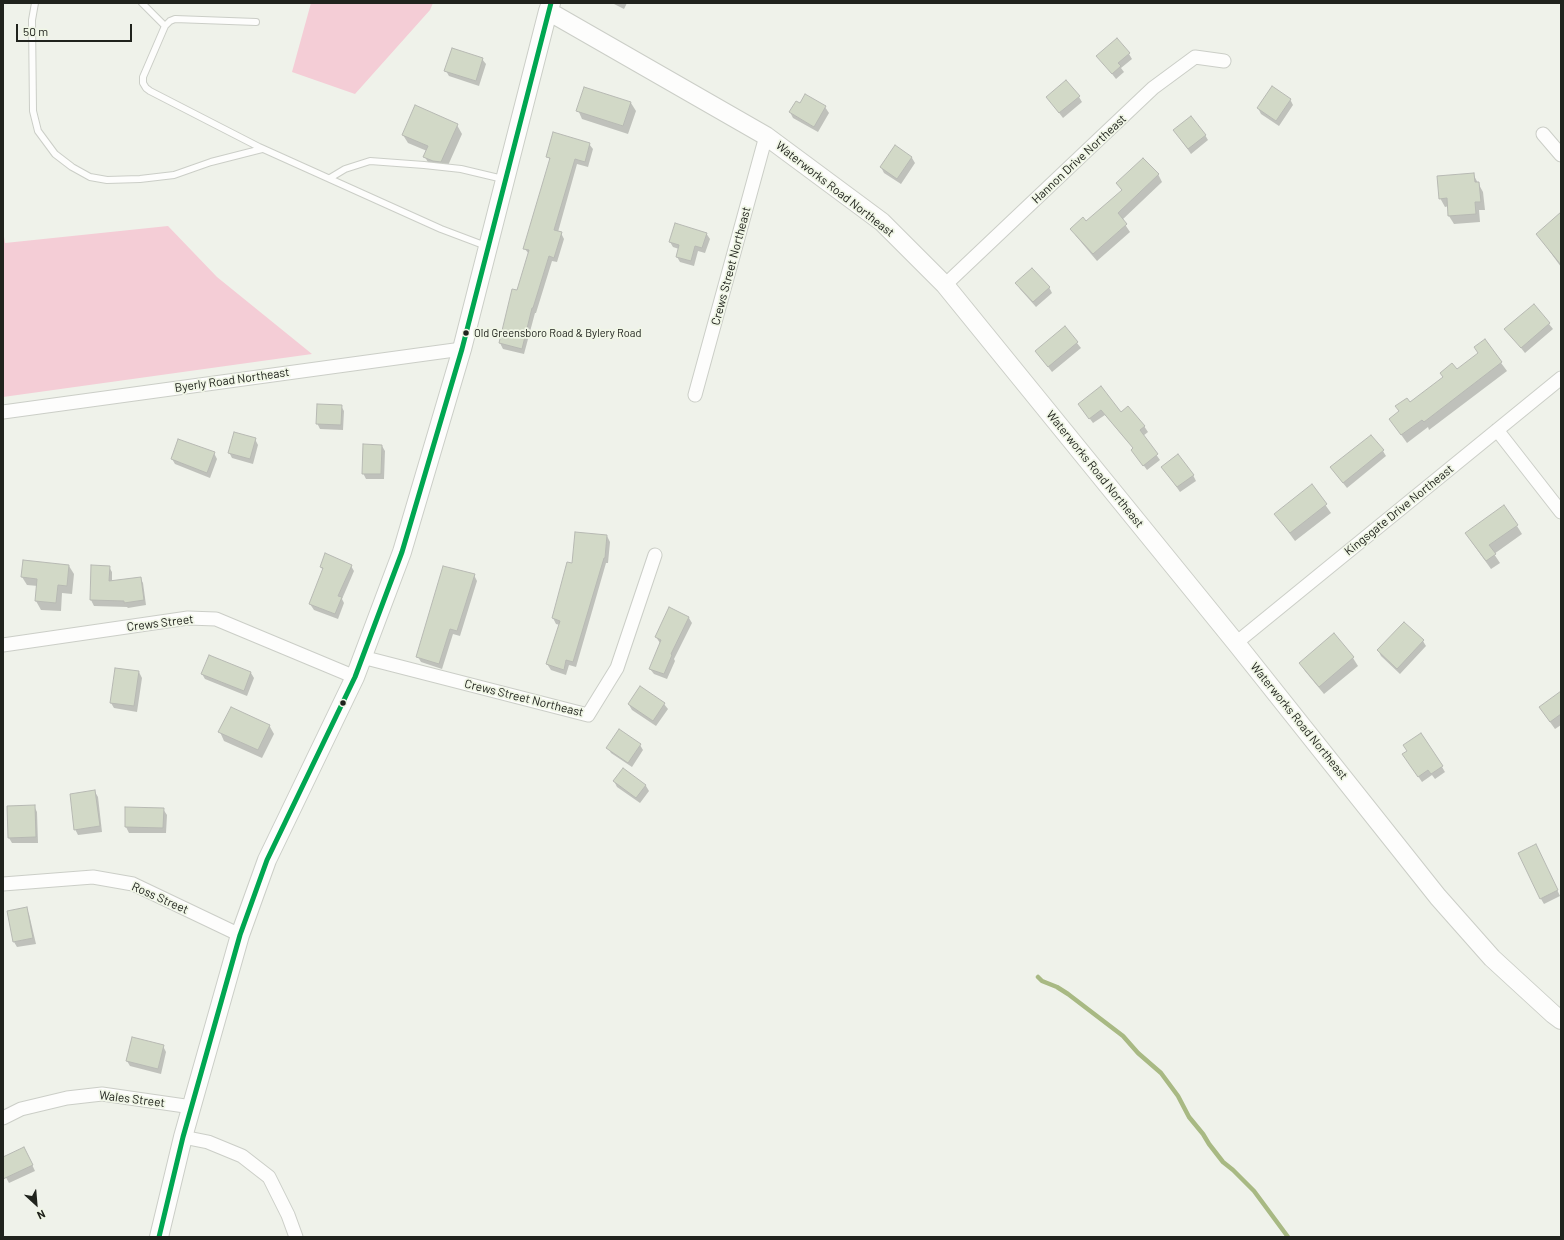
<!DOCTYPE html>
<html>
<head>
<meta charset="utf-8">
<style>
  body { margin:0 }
  #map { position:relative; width:1564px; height:1240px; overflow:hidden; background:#eff2ea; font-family:Barlow,sans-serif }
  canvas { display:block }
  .frame { position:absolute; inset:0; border:4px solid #20231d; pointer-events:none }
  .north { position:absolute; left:16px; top:1184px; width:40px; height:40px; -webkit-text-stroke:3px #f0f6e6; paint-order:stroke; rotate:154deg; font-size:11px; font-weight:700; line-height:16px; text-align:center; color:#20231d }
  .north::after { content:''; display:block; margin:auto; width:14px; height:18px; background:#20231d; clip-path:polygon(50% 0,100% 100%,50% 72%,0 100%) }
  .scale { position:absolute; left:16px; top:24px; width:116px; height:18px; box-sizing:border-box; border:2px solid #20231d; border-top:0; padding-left:5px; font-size:12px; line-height:14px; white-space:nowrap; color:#20231d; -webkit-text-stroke:3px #f0f6e6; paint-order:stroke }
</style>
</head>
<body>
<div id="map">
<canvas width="1564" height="1240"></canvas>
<div class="frame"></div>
<div class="north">N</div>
<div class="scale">50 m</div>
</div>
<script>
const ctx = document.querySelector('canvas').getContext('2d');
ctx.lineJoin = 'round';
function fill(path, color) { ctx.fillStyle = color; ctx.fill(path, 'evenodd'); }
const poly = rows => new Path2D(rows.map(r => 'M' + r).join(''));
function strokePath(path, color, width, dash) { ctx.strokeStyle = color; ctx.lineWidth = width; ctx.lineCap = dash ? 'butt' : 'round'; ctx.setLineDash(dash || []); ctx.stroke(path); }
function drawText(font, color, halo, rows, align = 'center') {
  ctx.font = font + ' Barlow,sans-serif'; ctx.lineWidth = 3.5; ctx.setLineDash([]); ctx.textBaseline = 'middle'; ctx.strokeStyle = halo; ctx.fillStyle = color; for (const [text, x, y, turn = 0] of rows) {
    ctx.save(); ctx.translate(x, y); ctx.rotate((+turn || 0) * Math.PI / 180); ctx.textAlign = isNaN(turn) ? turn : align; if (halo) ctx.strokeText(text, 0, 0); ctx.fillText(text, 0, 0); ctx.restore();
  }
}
const green = poly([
  [311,3,433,3,430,10,355,94,292,72],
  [168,226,217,277,312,354,3,397,3,230,5,243]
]);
const shadow = poly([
  [612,3,627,3,624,9],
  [1129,54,1132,59,1121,68,1124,72,1116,79,1098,56],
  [482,59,486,64,479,86,449,76,446,71],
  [805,96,825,107,829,113,818,132,793,118,790,112,800,104],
  [1047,97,1079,97,1082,102,1063,118],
  [1290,99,1293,105,1279,126,1261,114,1258,108],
  [631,103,636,111,628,134,582,119,578,110],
  [457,125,462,134,446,170,438,170,430,166,425,157,427,151,408,143,403,135],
  [1174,130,1205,135,1208,140,1191,154],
  [589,144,593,149,588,167,577,164,558,232,561,233,564,239,557,262,552,261,536,313,535,313,524,354,503,349,500,343,513,290,518,292,529,254,524,248,550,161,548,156],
  [896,147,912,158,915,163,901,184,884,173,881,167],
  [1158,174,1162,182,1122,220,1130,232,1097,261,1076,236,1072,229,1086,222,1122,191,1118,184],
  [1473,174,1483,192,1485,210,1479,210,1480,222,1454,224,1449,216,1449,206,1445,207,1440,198],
  [1561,218,1561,267,1537,234],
  [706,233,710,239,705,253,698,251,694,266,680,262,677,257,679,249,673,247,670,242],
  [1017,283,1049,287,1052,293,1036,307,1020,289],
  [1534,305,1553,329,1525,353,1506,329],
  [1065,328,1081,348,1052,372,1036,351],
  [1485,341,1507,371,1429,430,1428,427,1407,443,1390,419,1479,354],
  [1079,404,1121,413,1144,426,1148,432,1143,436,1160,460,1147,470,1136,455,1134,449,1105,415,1093,423],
  [341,406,344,411,343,430,320,429,317,423],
  [255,439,258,445,253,464,232,458,229,452],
  [382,446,385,451,384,479,366,479,363,473],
  [1383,451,1386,456,1347,488,1335,473],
  [214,453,217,459,210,478,175,464,172,459],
  [1166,472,1193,475,1196,481,1180,492],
  [1312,486,1331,513,1295,541,1275,514],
  [1517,526,1522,534,1494,554,1500,563,1491,569,1471,541],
  [607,536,610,542,608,563,606,563,576,667,569,665,566,675,551,670,547,664,560,625,556,624,553,618,573,565],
  [69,566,74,574,72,594,62,593,61,611,41,610,36,601,38,586,27,585,22,577],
  [92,566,109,567,112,572,112,582,140,578,143,583,146,605,128,608,127,607,94,606,91,600],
  [351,566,354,571,342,599,344,603,338,619,314,610,310,604,323,571,321,567],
  [474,575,477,581,460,636,453,634,442,669,421,662,418,657],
  [689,618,692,623,674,659,675,661,667,679,654,674,650,669,660,643,656,637],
  [1404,623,1423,641,1426,646,1400,674,1381,656,1378,650],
  [1334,635,1353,658,1358,666,1324,694,1305,671,1300,663],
  [139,672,142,678,137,712,114,708,111,703],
  [251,673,254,678,247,696,205,679,202,674],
  [1561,699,1561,725,1555,729,1540,708],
  [664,704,668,709,656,726,632,710,629,705],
  [269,725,274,734,262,758,224,741,220,732],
  [640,745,643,750,632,767,611,753,608,748],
  [1407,760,1442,767,1445,772,1435,779,1432,775,1422,782],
  [623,769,646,786,649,791,640,803,617,787,614,781],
  [95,792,98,797,102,832,78,835,75,829],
  [34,806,37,812,38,843,12,843,9,838],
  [126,808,163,809,167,815,166,833,129,833,126,827],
  [1539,851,1560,896,1544,904,1541,899],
  [26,908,29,914,36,944,17,947,14,942,8,912],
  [163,1046,166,1052,161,1074,130,1066,127,1061],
  [27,1154,35,1171,9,1183,3,1172,3,1158]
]);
const stream = poly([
  [1038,977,1042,981,1057,987,1068,994,1123,1036,1138,1053,1161,1073,1178,1096,1189,1117,1203,1134,1209,1144,1223,1162,1233,1170,1254,1191,1288,1237]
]);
const building = poly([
  [1117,38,1130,53,1118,63,1121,66,1112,74,1096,56,1117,38],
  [452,48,483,58,476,81,444,71,452,48],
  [1066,80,1080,96,1059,113,1046,97,1066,80],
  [1272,86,1291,99,1276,121,1257,108,1272,86],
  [584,87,631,102,623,126,576,111,584,87],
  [805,94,826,106,814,127,789,112,796,101,800,103,805,94],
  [415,105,458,124,441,162,433,161,423,157,428,146,402,135,415,105],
  [1191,116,1206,135,1188,149,1173,130,1191,116],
  [553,132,590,143,585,162,575,159,554,230,562,232,554,258,549,256,533,308,532,308,522,349,499,343,512,289,517,290,529,250,523,249,550,158,546,157,553,132],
  [895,145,912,157,897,179,880,167,895,145],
  [1143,158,1159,174,1118,213,1127,224,1093,254,1070,229,1083,217,1086,221,1122,190,1116,183,1143,158],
  [1474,173,1475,182,1479,182,1481,202,1475,202,1476,214,1448,216,1447,198,1439,199,1437,176,1474,173],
  [1561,212,1561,265,1536,234,1561,212],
  [675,223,707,233,702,248,695,246,691,261,676,257,679,245,669,242,675,223],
  [1032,268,1050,287,1033,302,1015,283,1032,268],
  [1534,304,1550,323,1521,348,1504,329,1534,304],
  [1065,326,1078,342,1048,367,1035,351,1065,326],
  [1485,339,1502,362,1424,422,1422,420,1401,435,1389,419,1399,411,1395,406,1407,398,1410,402,1443,377,1440,373,1452,363,1457,369,1478,353,1474,347,1485,339],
  [1101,386,1121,412,1128,406,1145,426,1140,430,1158,454,1143,466,1131,450,1133,448,1101,410,1089,419,1078,404,1101,386],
  [317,404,342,405,341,425,316,424,317,404],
  [234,432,256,438,250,459,228,453,234,432],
  [1371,435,1384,450,1343,483,1330,467,1371,435],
  [178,439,215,452,207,473,171,459,178,439],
  [363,444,382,445,381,474,362,474,363,444],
  [1178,454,1194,475,1177,487,1161,467,1178,454],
  [1312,484,1327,504,1290,533,1274,514,1312,484],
  [1504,505,1518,525,1489,545,1496,554,1486,561,1465,533,1504,505],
  [575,532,607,535,605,558,604,558,573,662,566,660,564,670,546,664,560,621,552,618,567,562,572,563,575,532],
  [325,553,352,565,338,596,342,597,335,614,309,604,323,568,320,567,325,553],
  [23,560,69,565,67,586,58,585,56,603,35,601,37,579,21,577,23,560],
  [91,565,110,566,109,581,141,577,144,600,124,603,124,601,90,600,91,565],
  [443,566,475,574,457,631,450,629,439,664,416,657,443,566],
  [669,607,689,617,671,654,672,655,664,674,649,669,661,640,655,637,669,607],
  [1404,622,1424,640,1397,669,1377,650,1404,622],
  [1334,633,1354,657,1319,687,1299,663,1334,633],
  [209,655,251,672,244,691,201,674,209,655],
  [115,668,139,671,134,706,110,703,115,668],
  [640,686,665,703,653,721,628,704,640,686],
  [1561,691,1561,714,1550,722,1539,707,1561,691],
  [231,707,270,725,258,750,218,732,231,707],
  [619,729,641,744,628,763,606,748,619,729],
  [1421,733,1443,766,1431,774,1428,770,1418,777,1402,754,1407,751,1403,745,1421,733],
  [623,768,646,785,636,798,613,781,623,768],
  [95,790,100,826,74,830,70,794,95,790],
  [35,805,36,837,8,838,7,806,35,805],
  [125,807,164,808,163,828,125,827,125,807],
  [1536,844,1558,890,1540,899,1518,853,1536,844],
  [27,907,33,938,13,942,7,911,27,907],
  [132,1037,164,1045,158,1069,126,1061,132,1037],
  [24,1147,33,1165,3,1179,3,1157,24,1147]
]);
const lane = poly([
  [35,3,32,20,33,111,38,131,55,154,72,167,90,177,107,180,140,179,174,175,211,162,262,149],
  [142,3,165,26],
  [256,22,175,19,170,21,165,26,143,77,143,83,146,88,150,91,259,147,441,229,486,246],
  [330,178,345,169,370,161,424,165,461,169,503,179]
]);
const street = poly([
  [1543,134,1561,155],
  [945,285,1153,88,1195,57,1224,61],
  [695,395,766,136],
  [3,412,462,349],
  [1497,430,1561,512],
  [1236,643,1561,378],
  [3,645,188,618,216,619,355,677],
  [362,657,588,715,617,668,655,555],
  [3,884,93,877,133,884,240,935],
  [3,1118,21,1109,67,1098,102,1094,192,1107],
  [183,1137,208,1142,242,1156,269,1177,288,1215,296,1237]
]);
const secondary = poly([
  [548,11,766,136,882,222,945,285,1236,643,1438,897,1492,958,1553,1014,1561,1020],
  [159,1237,183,1137,240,935,267,860,355,677,402,552,462,349,548,11,551,3]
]);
const bus1 = poly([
  [159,1237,183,1137,240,935,267,860,355,677,402,552,462,349,551,3]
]);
const markers = [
  [466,333,3.5,"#20231d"],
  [343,703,3.5,"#20231d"]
];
const busNames = [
  ["Old Greensboro Road & Bylery Road",474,333]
];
const streetNames = [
  ["Hannon Drive Northeast",1079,159,-43],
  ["Waterworks Road Northeast",835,189,38],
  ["Crews Street Northeast",731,266,-75],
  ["Byerly Road Northeast",232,380,-8],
  ["Waterworks Road Northeast",1095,469,51],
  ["Kingsgate Drive Northeast",1399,510,-39],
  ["Crews Street",160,623,-7],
  ["Crews Street Northeast",524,698,14],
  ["Waterworks Road Northeast",1299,721,51],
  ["Ross Street",160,898,24],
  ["Wales Street",132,1099,7]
];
fill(green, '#f4cdd6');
fill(shadow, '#0003');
strokePath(stream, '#a8b983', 4.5);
fill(building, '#d2d9c7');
strokePath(building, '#b7b9b3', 1);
strokePath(lane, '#cbcec7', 8);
strokePath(street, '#cbcec7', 15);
strokePath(secondary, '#cbcec7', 20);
strokePath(lane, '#fdfdfc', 6);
strokePath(street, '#fdfdfc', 13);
strokePath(secondary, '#fdfdfc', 18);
strokePath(bus1, '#00a651', 5);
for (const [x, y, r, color] of markers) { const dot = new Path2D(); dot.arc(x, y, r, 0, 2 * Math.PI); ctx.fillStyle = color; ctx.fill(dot); strokePath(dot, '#f0f6e6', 1.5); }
drawText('11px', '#20231d', '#f0f6e6', busNames, 'left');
drawText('12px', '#20231d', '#f0f6e6', streetNames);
</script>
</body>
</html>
